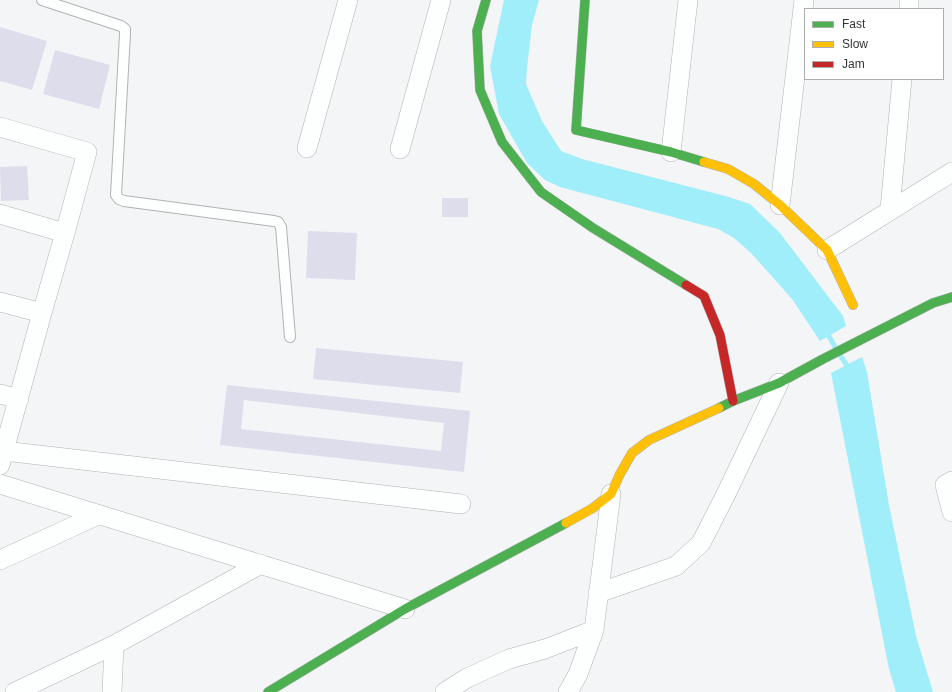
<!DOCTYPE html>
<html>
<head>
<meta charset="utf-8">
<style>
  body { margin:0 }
  #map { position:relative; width:952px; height:692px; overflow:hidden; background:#f4f5f7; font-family:Arial,sans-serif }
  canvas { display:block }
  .legend { position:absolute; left:804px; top:8px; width:140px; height:72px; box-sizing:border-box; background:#fff; border:1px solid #adaeae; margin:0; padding:5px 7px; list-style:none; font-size:12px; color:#333435 }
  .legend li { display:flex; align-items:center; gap:8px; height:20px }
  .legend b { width:20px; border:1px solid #adaeae }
</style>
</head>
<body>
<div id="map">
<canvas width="952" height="692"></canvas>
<ul class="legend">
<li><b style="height:5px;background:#4caf50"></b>Fast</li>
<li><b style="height:5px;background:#ffc107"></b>Slow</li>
<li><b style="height:5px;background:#c62828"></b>Jam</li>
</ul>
</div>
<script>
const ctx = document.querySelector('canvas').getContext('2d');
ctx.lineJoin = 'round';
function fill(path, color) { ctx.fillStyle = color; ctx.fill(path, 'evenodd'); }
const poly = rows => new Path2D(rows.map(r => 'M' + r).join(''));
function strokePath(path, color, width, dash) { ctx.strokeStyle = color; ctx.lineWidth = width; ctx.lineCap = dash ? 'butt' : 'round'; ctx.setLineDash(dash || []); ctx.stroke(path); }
const water = poly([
  [504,0,539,0,532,25,527,68,526,84,542,121,561,151,582,159,729,197,750,204,780,233,843,316,846,326,820,341,792,299,752,254,734,238,718,229,560,187,545,180,527,163,499,114,490,66],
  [862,357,867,372,889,505,916,636,933,692,896,692,889,669,831,373]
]);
const stream = poly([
  [826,331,835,347],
  [840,355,850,370]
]);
const building = poly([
  [0,27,47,41,32,90,0,81],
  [55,50,110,65,99,109,43,94],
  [27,166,29,200,1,201,0,167],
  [442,198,468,198,468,217,442,217],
  [308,231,357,233,355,280,306,278],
  [316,348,463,362,460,393,313,379],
  [227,385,470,411,464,472,220,445],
  [244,400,444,423,441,451,241,429]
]);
const lane = poly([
  [42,0,121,26,125,29,125,34,116,195,119,199,124,201,274,221,278,222,281,227,290,337]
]);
const street = poly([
  [909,9,909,0],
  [0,127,87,152,65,233,42,313,0,465],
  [307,148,348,0],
  [400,149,441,0],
  [671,152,688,0],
  [780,205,804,0],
  [890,209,902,79],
  [0,214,65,233],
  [827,250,952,172],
  [0,302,42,313],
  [0,394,19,399],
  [4,451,461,504],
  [952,481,945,485,952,512],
  [0,484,405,609],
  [0,560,98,515],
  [598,593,676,566,701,543,726,494,779,383],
  [15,692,114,645,261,564],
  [112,692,114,645],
  [445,692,467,678,509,659,545,649,594,630],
  [568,692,578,674,594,630,611,494]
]);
const fast = poly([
  [486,0,477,31,480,90,502,142,541,192,593,228,686,285],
  [585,0,576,130,671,152,704,162],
  [719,408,733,401,779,383,823,359,933,303,952,297],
  [268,692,405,609,566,523]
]);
const slow = poly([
  [704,162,728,169,754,184,780,205,827,250,853,305],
  [566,523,593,508,611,494,620,474,632,453,649,440,719,408]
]);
const jam = poly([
  [686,285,704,296,720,335,733,401]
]);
fill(water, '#a0eef9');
strokePath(stream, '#a0eef9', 5);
fill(building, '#deddec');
strokePath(lane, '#b2b2b4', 12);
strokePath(street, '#b2b2b4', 20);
strokePath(fast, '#b2b2b4', 10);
strokePath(slow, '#b2b2b4', 10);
strokePath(jam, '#b2b2b4', 10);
strokePath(lane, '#fdfefe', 10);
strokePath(street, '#fdfefe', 19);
strokePath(fast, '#4caf50', 9);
strokePath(slow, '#ffc107', 9);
strokePath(jam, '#c62828', 9);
</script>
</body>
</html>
